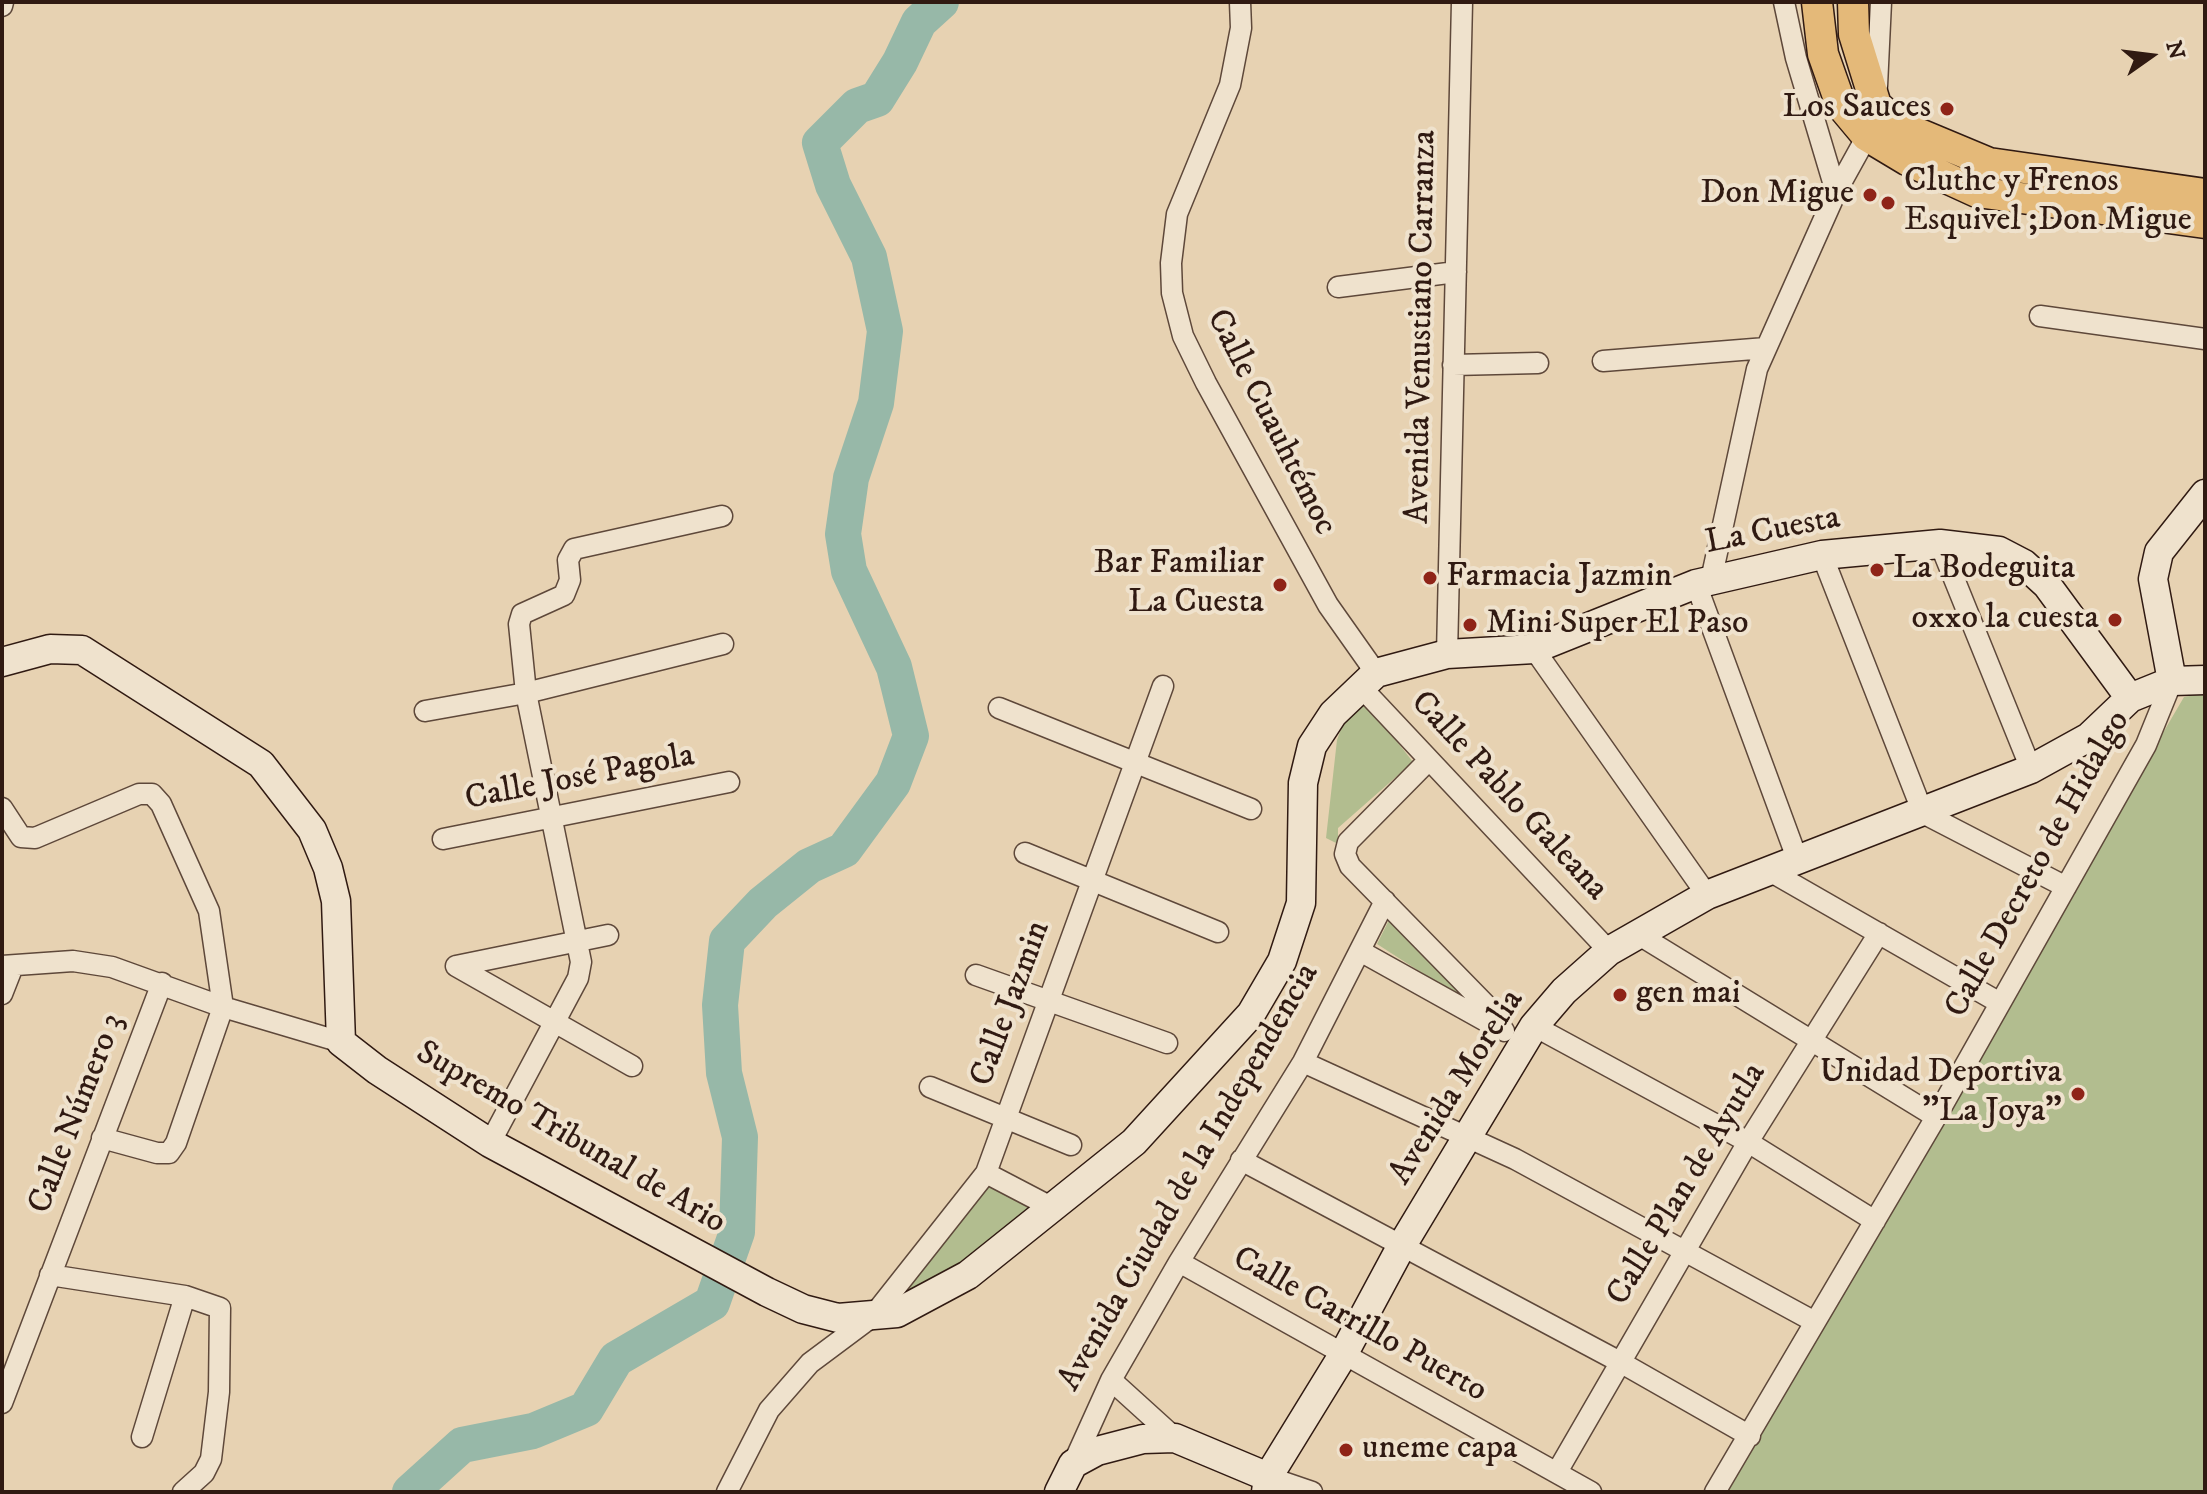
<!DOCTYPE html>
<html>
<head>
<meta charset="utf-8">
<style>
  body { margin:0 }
  #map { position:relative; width:2207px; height:1494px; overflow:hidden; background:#e7d2b2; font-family:"IM FELL DW Pica",serif }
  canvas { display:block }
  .frame { position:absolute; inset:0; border:4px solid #301a12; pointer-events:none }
  .north { position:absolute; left:2111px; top:16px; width:80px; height:80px; -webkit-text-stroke:6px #efe2cd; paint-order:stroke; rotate:76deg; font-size:22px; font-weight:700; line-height:32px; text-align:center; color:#301a12 }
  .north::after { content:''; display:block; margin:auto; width:28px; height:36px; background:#301a12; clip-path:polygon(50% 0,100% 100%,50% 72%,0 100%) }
</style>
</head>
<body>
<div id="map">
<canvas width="2207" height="1494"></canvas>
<div class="frame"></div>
<div class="north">N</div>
</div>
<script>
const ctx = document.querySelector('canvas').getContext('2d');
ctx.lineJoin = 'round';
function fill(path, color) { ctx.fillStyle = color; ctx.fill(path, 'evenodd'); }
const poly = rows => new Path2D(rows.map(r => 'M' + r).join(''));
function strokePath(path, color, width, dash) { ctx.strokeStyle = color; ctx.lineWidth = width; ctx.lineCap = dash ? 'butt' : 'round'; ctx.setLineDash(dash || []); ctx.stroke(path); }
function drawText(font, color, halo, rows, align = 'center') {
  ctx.font = font + ' "IM FELL DW Pica",serif'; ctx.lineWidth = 8; ctx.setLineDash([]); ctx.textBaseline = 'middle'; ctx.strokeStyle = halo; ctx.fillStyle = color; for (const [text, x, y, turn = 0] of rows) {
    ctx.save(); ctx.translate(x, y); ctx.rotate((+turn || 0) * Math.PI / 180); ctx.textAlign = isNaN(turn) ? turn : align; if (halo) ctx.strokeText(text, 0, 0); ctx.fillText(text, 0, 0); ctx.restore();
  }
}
const green = poly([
  [2205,693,2205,1492,1718,1492,2184,697],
  [1363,698,1413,762,1338,828,1338,844,1326,838,1337,740,1346,715],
  [1392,914,1492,1018,1377,944],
  [992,1180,1038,1208,962,1265,894,1301]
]);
const river = poly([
  [410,1492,462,1445,533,1431,586,1409,616,1359,712,1303,737,1232,740,1137,724,1073,720,1005,727,941,763,903,809,866,844,850,893,783,911,736,894,667,849,571,843,534,851,478,876,403,885,331,869,257,833,185,820,143,857,106,877,99,900,62,919,22,941,2]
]);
const street = poly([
  [1240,2,1241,28,1230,85,1177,214,1171,263,1172,293,1183,336,1206,383,1328,605,1376,673],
  [1784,2,1796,58,1836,192],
  [2,6,3,2],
  [1877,86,1881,2],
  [1338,287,1456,272],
  [2040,316,2205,339],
  [1603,361,1766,348],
  [1453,365,1538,363],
  [1940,544,2031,769],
  [1822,555,1923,813,2066,887],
  [1711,580,1757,369,1836,192,1867,136],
  [1696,584,1798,861],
  [1534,649,1707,895],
  [1447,654,1462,2],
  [1360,686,1609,951],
  [999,708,1251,809],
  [425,711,526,693,723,644],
  [1428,761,1348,842,1345,854,1350,866,1485,1004,1504,1031],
  [2,808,21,837,35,838,139,794,152,794,161,804,209,911,223,1007,176,1143,169,1153,157,1153,102,1138],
  [443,839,729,782],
  [1025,853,1218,932],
  [1768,870,2000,1003],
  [1636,933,1936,1117],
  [1360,951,1500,1029],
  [2,966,73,961,112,967,223,1007,341,1042],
  [456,966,632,1066],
  [456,966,608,935],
  [976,975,1167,1043],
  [2,994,13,966],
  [1534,1026,1748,1142,1875,1221],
  [1303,1062,1515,1159,1815,1322],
  [930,1087,1071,1145],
  [490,1143,578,978,581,962,526,693,519,624,522,614,564,595,570,580,568,560,574,549,722,516],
  [1241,1160,1620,1362,1750,1436],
  [986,1173,1053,1208],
  [1179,1262,1591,1492],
  [50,1275,185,1296,220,1308,219,1392,211,1459,204,1473,183,1492],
  [1111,1380,1175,1438],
  [2,1403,162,983],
  [142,1437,185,1296],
  [1073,1464,1111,1380,1179,1262,1303,1062,1385,901],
  [1557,1472,1748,1142,1879,933],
  [1268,1477,1312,1492],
  [727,1492,769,1410,810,1363,873,1316,986,1173,1163,686],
  [1715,1492,1936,1117,2146,745,2172,681]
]);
const secondary = poly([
  [2,662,50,649,82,650,261,764,312,830,328,868,336,901,341,1042,377,1070,490,1143,767,1292,803,1309,838,1318,897,1313,968,1275,1134,1142,1251,1014,1282,961,1301,903,1303,783,1312,746,1333,714,1376,673,1447,654,1534,649,1696,584,1822,555,1940,544,1999,551,2024,564,2047,585,2130,698],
  [2172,681,2153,579,2159,552,2205,494],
  [1059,1492,1073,1464,1097,1451,1143,1439,1175,1438,1268,1477],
  [1266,1492,1268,1477,1343,1355,1401,1247,1534,1026,1564,991,1609,951,1707,895,2031,769,2089,737,2130,698,2172,681,2205,680]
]);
const primary = poly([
  [1817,2,1823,54,1841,105,1867,136,1907,160,1977,192,2205,223],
  [1853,2,1854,34,1876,105,1898,125,1989,163,2205,194]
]);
const markers = [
  [1947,109,8,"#8f2418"],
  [1870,195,8,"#8f2418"],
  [1888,203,8,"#8f2418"],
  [1877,570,8,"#8f2418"],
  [1430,578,8,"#8f2418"],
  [1280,585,8,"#8f2418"],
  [2115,620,8,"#8f2418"],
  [1470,625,8,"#8f2418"],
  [1620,995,8,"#8f2418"],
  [2078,1094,8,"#8f2418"],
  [1346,1450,8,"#8f2418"]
];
const poiNames = [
  ["Los Sauces",1931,109,"right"],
  ["Cluthc y Frenos",1904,183],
  ["Esquivel ;Don Migue",1904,222],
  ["Don Migue",1854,195,"right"],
  ["Bar Familiar",1264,565,"right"],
  ["La Cuesta",1264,604,"right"],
  ["La Bodeguita",1893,570],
  ["Farmacia Jazmin",1446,578],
  ["oxxo la cuesta",2099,620,"right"],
  ["Mini Super El Paso",1486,625],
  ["gen mai",1636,995],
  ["Unidad Deportiva",2062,1074,"right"],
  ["\"La Joya\"",2062,1113,"right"],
  ["uneme capa",1362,1450]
];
const streetNames = [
  ["Avenida Venustiano Carranza",1423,327,-89],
  ["Calle Cuauhtémoc",1270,423,63],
  ["La Cuesta",1773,532,-11],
  ["Calle José Pagola",580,779,-11],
  ["Calle Pablo Galeana",1508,797,47],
  ["Calle Decreto de Hidalgo",2039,865,-61],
  ["Calle Jazmin",1012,1004,-70],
  ["Avenida Morelia",1458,1088,-58],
  ["Calle Número 3",78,1114,-69],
  ["Supremo Tribunal de Ario",570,1139,30],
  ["Avenida Ciudad de la Independencia",1190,1178,-60],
  ["Calle Plan de Ayutla",1688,1185,-59],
  ["Calle Carrillo Puerto",1359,1326,29]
];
fill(green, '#b2bd8f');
strokePath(river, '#97b8a8', 36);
strokePath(street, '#5e483a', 23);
strokePath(secondary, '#301a12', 31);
strokePath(primary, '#301a12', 33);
strokePath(street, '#efe2cd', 20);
strokePath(secondary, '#efe2cd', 28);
strokePath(primary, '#e4b979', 30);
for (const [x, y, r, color] of markers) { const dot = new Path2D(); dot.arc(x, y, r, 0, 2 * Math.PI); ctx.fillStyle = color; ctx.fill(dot); strokePath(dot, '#efe2cd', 3); }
drawText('34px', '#301a12', '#efe2cd', poiNames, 'left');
drawText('34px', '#301a12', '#efe2cd', streetNames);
</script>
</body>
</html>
